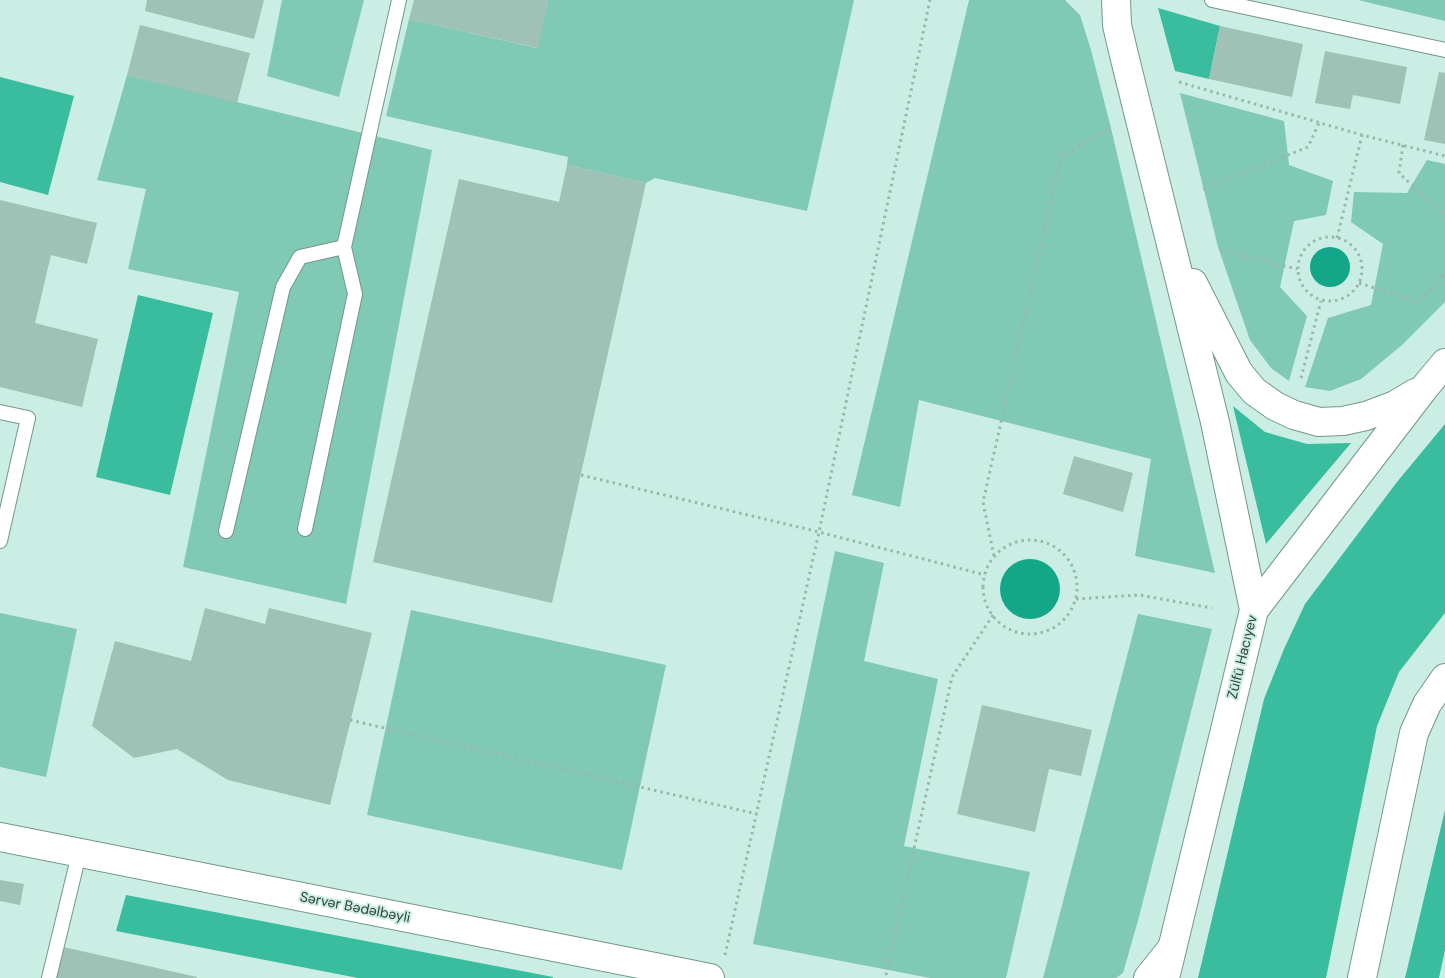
<!DOCTYPE html>
<html>
<head>
<meta charset="utf-8">
<style>
  body { margin:0 }
  canvas { display:block; background:#caeee3 }
</style>
</head>
<body>
<canvas width="1445" height="978"></canvas>
<script>
const ctx = document.querySelector('canvas').getContext('2d');
ctx.lineJoin = 'round';
function fill(path, color) { ctx.fillStyle = color; ctx.fill(path, 'evenodd'); }
const poly = rows => new Path2D(rows.map(r => 'M' + r).join(''));
function strokePath(path, color, width, dash) { ctx.strokeStyle = color; ctx.lineWidth = width; ctx.lineCap = dash ? 'butt' : 'round'; ctx.setLineDash(dash || []); ctx.stroke(path); }
function drawText(font, color, halo, rows, align = 'center') {
  ctx.font = font + ' "DM Sans",sans-serif'; ctx.lineWidth = 4; ctx.setLineDash([]); ctx.textBaseline = 'middle'; ctx.strokeStyle = halo; ctx.fillStyle = color; for (const [text, x, y, turn = 0] of rows) {
    ctx.save(); ctx.translate(x, y); ctx.rotate((+turn || 0) * Math.PI / 180); ctx.textAlign = isNaN(turn) ? turn : align; if (halo) ctx.strokeText(text, 0, 0); ctx.fillText(text, 0, 0); ctx.restore();
  }
}
const green = poly([
  [282,0,364,0,339,97,267,76],
  [548,0,854,0,807,211,655,178,646,183,567,165,568,157,386,116,409,19,537,48],
  [969,0,1065,0,1080,15,1091,50,1111,128,1215,573,1135,556,1151,459,919,400,900,507,852,495],
  [1358,0,1445,0,1445,21],
  [127,75,432,150,346,604,183,567,239,292,128,269,146,189,97,180],
  [1180,93,1284,121,1289,165,1333,181,1326,215,1294,221,1280,287,1307,316,1289,381,1271,368,1250,340,1218,247],
  [1427,160,1445,164,1445,302,1402,345,1361,379,1330,391,1305,387,1328,318,1371,305,1383,244,1351,222,1354,192,1407,193],
  [835,551,884,563,864,661,938,679,904,846,1030,872,1006,978,930,978,753,944],
  [411,610,666,665,622,870,367,815],
  [0,613,77,629,46,777,0,767],
  [1138,614,1212,629,1139,917,1123,973,1116,978,1043,978]
]);
const forest = poly([
  [1158,8,1220,26,1209,79,1175,71],
  [0,77,74,96,48,195,0,182],
  [138,295,213,313,170,495,96,477],
  [1233,406,1265,432,1307,444,1351,443,1266,544],
  [1445,424,1445,613,1399,672,1377,726,1326,978,1198,978,1264,699,1284,649,1305,604,1397,482],
  [1445,810,1445,950,1439,978,1405,978],
  [126,895,553,977,553,978,358,978,116,931]
]);
const water = poly([
  '1310 267a20 20 0 1 1 40 0a20 20 0 1 1-40 0Z',
  '1000 589a30 30 0 1 1 60 0a30 30 0 1 1-60 0Z'
]);
const building = poly([
  [147,0,264,0,254,39,145,11],
  [414,0,548,0,538,48,409,19],
  [140,25,250,53,237,103,127,75],
  [1220,26,1303,44,1292,97,1209,79],
  [1325,51,1407,67,1400,104,1353,95,1350,109,1315,103],
  [1439,72,1445,73,1445,144,1424,140],
  [567,165,646,183,552,603,373,562,459,179,559,202],
  [0,200,97,223,87,264,51,255,35,323,98,339,82,407,0,387],
  [1074,456,1133,473,1123,512,1063,494],
  [205,608,265,624,269,608,372,633,330,805,228,780,177,749,134,758,92,726,115,641,191,661],
  [982,705,1092,730,1081,776,1049,769,1035,832,957,814],
  [0,880,24,884,20,905,0,901],
  [59,946,197,977,197,978,52,978]
]);
const path = poly([
  [1179,82,1362,135,1445,156],
  [1403,145,1399,173,1445,216],
  [1203,189,1308,147,1319,123],
  '1298 269a32 32 0 1 1 64 0a32 32 0 1 1-64 0Z',
  [1337,238,1362,135],
  [1220,250,1297,269],
  [1359,283,1418,302,1445,274],
  [1301,378,1321,301],
  [581,475,819,532,985,575],
  '983 587a47 47 0 1 1 94 0a47 47 0 1 1-94 0Z',
  [994,556,983,502,1061,156,1111,128],
  [1076,599,1139,595,1212,608],
  [350,720,757,814],
  [725,955,819,532,930,0],
  [886,975,952,677,993,615]
]);
const service = poly([
  [1212,0,1445,50],
  [0,412,28,418,0,541],
  [305,529,355,294,344,247,399,0],
  [226,531,283,287,300,257,344,247],
  [49,978,79,854]
]);
const tertiary = poly([
  [0,837,710,978],
  [1148,978,1172,948]
]);
const secondary = poly([
  [1116,0,1117,25,1124,55,1215,422,1254,610],
  [1193,283,1239,373,1254,391,1275,406,1294,415,1319,422,1343,421,1366,416,1395,405,1415,393],
  [1165,978,1254,610,1425,387,1445,363],
  [1362,978,1414,733,1427,704,1445,678]
]);
const streetNames = [
  ["Zülfü Hacıyev",1243,657,-76],
  ["Sərvər Bədəlbəyli",355,908,11]
];
fill(green, '#80c9b4');
fill(forest, '#3abc9e');
fill(water, '#14a689');
fill(building, '#9fc1b6');
strokePath(service, '#75968c', 16);
strokePath(tertiary, '#75968c', 30);
strokePath(secondary, '#75968c', 30);
strokePath(path, '#9ab7ae', 3, [2.5, 4]);
strokePath(service, '#fff', 14);
strokePath(tertiary, '#fff', 28);
strokePath(secondary, '#fff', 28);
drawText('14px', '#32403c', '#caeee3', streetNames);
</script>
</body>
</html>
